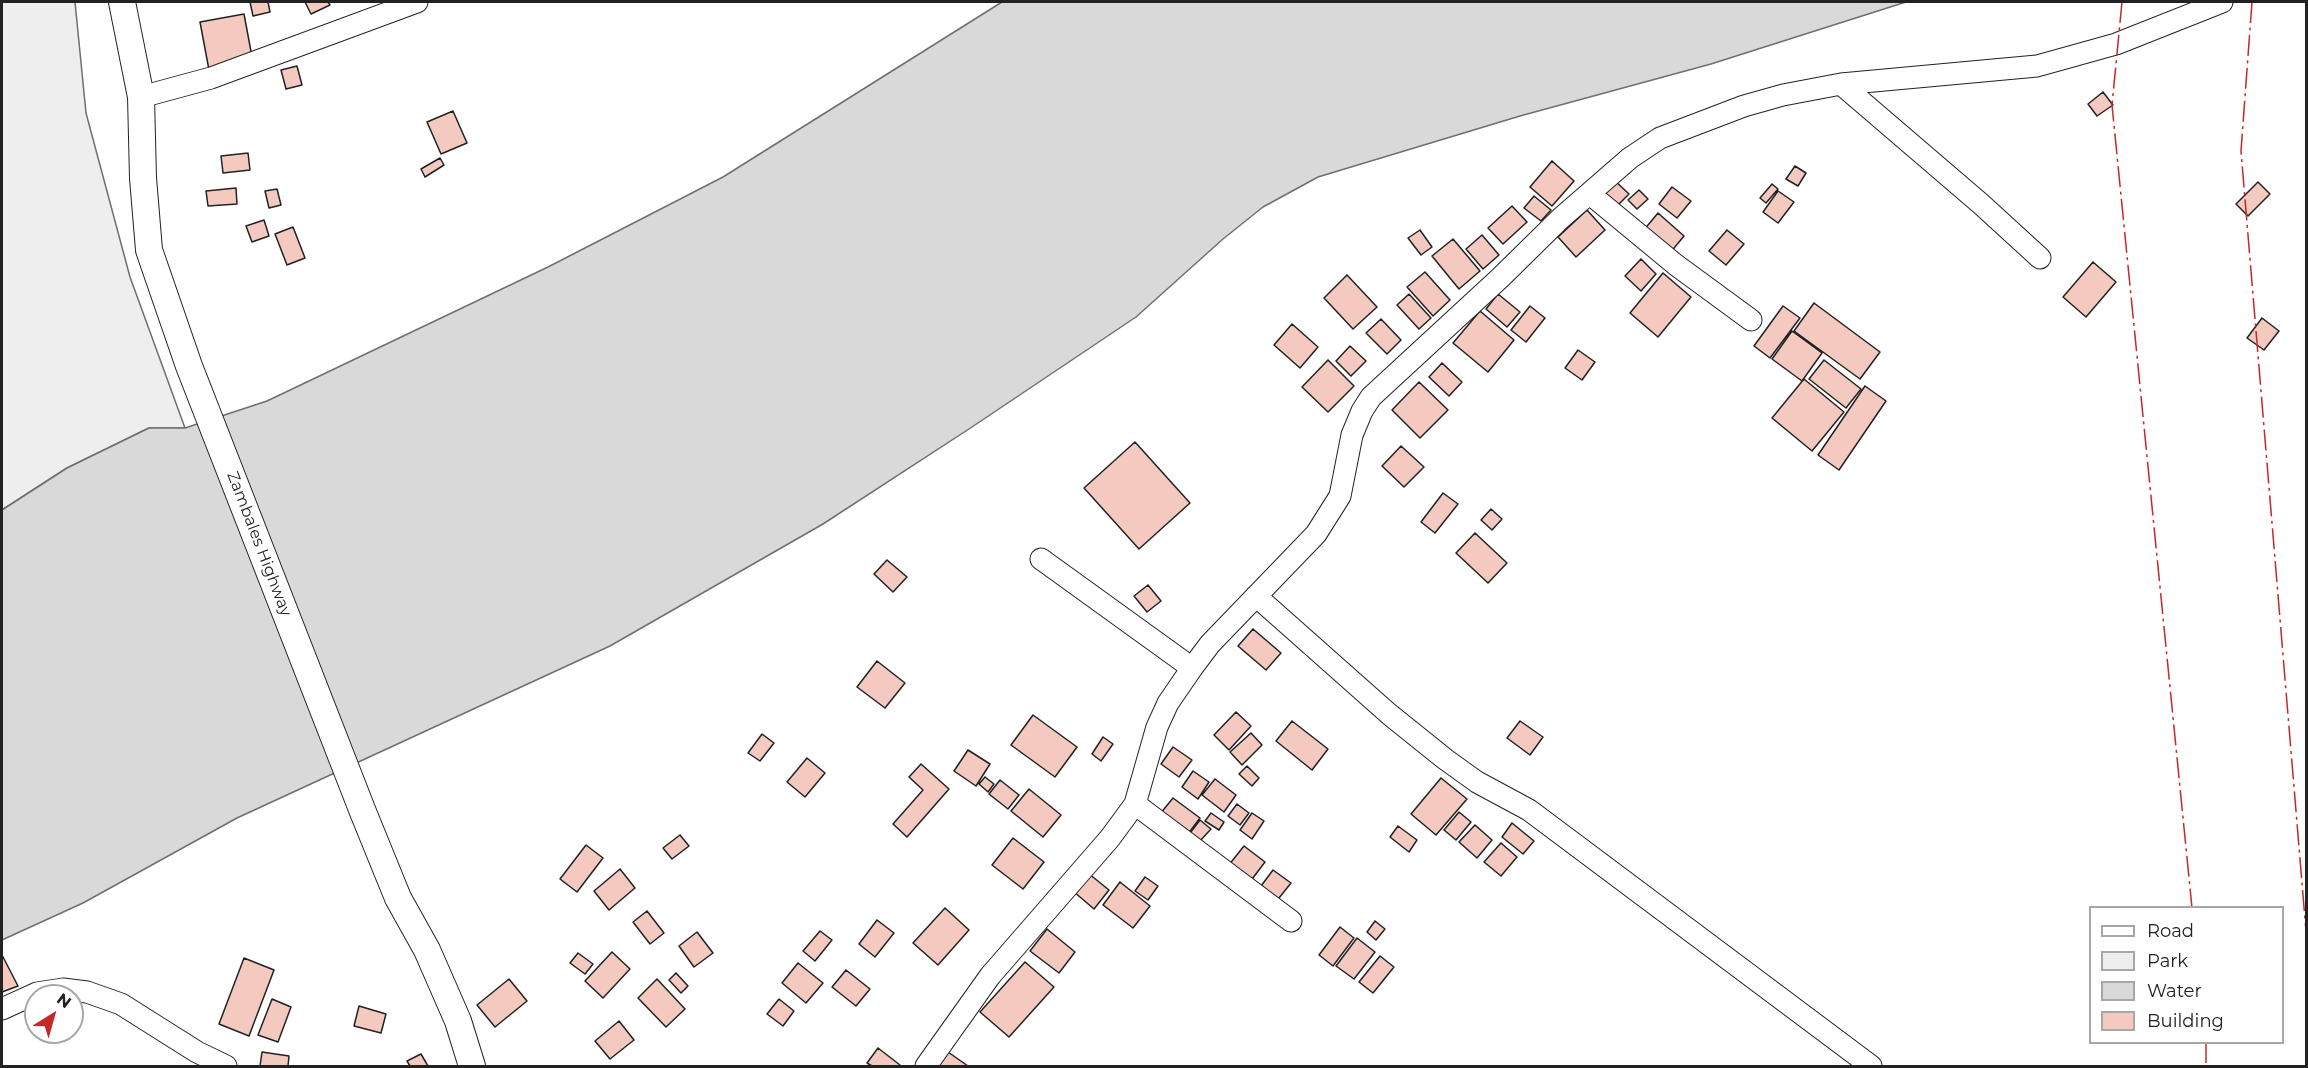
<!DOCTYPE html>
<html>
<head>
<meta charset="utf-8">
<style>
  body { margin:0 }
  #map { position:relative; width:2308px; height:1068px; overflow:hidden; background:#fff; font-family:Montserrat,sans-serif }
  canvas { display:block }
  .frame { position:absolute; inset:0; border:3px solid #222; pointer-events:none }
  .legend { position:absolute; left:2089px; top:906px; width:195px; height:138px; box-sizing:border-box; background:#fff; border:2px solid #a7a7a7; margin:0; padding:8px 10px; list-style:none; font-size:18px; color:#222 }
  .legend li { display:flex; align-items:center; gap:12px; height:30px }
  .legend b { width:30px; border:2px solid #a7a7a7 }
  .north { position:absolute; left:24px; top:984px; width:60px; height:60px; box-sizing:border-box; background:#fff; border:2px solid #a7a7a7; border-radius:50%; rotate:37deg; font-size:16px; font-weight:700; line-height:24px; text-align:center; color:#222 }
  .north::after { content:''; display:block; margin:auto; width:21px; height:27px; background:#c62828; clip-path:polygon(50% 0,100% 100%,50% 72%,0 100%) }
</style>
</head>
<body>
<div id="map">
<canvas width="2308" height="1068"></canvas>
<div class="frame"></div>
<ul class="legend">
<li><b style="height:8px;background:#fff"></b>Road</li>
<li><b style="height:16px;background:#eee"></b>Park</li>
<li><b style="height:16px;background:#d9d9d9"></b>Water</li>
<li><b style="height:16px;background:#f3c9c0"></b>Building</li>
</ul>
<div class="north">N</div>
</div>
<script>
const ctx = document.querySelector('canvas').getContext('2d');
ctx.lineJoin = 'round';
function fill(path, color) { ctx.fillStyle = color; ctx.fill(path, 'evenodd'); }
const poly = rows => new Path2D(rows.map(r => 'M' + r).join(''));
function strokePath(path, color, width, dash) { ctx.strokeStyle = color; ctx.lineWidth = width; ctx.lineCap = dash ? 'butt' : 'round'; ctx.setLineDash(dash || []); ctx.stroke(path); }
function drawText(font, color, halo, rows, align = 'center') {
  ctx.font = font + ' Montserrat,sans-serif'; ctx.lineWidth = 4.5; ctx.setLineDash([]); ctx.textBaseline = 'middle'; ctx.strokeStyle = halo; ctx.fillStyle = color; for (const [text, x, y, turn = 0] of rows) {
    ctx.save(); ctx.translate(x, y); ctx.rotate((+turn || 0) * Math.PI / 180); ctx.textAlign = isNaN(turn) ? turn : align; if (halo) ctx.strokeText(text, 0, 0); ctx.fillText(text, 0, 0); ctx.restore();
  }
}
const green = poly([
  [2,2,75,2,86,113,130,277,185,428,149,428,67,468,2,510,2,2]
]);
const water = poly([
  [1002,2,1906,2,1711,64,1520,116,1318,177,1263,207,1223,239,1136,317,972,427,823,524,610,646,237,818,83,903,2,940,2,510,67,468,149,428,185,428,267,401,548,267,723,177,1002,2]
]);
const building = poly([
  [250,2,268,2,270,12,253,16,250,2],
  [305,2,328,2,330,5,311,14,305,2],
  [244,14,253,62,209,70,200,22,244,14],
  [297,66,302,85,286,89,281,70,297,66],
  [2103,92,2113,105,2097,116,2088,104,2103,92],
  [453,111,467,143,441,154,427,122,453,111],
  [248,153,250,170,223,173,221,156,248,153],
  [440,158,444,165,425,177,421,169,440,158],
  [1552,161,1574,181,1552,206,1530,187,1552,161],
  [1795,166,1806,173,1798,186,1786,179,1795,166],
  [1612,178,1629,194,1612,211,1596,194,1612,178],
  [2258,182,2270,194,2248,216,2236,204,2258,182],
  [1772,184,1778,189,1766,203,1760,198,1772,184],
  [1672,187,1691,201,1677,218,1659,204,1672,187],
  [236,188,237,204,208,206,206,191,236,188],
  [277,189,281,205,269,208,265,191,277,189],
  [1639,190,1648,199,1637,209,1628,200,1639,190],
  [1778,191,1794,202,1778,223,1763,212,1778,191],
  [1534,196,1551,210,1541,221,1524,208,1534,196],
  [1512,206,1527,222,1503,244,1488,228,1512,206],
  [1587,210,1605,230,1576,257,1558,237,1587,210],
  [1658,213,1684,236,1670,253,1643,231,1658,213],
  [264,220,269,236,252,242,246,226,264,220],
  [293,227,305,258,287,265,275,234,293,227],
  [1420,230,1432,247,1421,255,1408,238,1420,230],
  [1727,230,1744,244,1726,265,1709,251,1727,230],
  [1482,235,1499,255,1483,269,1466,249,1482,235],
  [1453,239,1480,271,1459,289,1432,256,1453,239],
  [1641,259,1656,274,1641,291,1625,276,1641,259],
  [2093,262,2116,282,2086,317,2063,297,2093,262],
  [1425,272,1450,300,1433,316,1407,287,1425,272],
  [1663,273,1691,297,1658,337,1630,313,1663,273],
  [1347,275,1377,307,1353,329,1324,298,1347,275],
  [1409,294,1431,318,1419,329,1397,305,1409,294],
  [1498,294,1520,312,1507,327,1486,309,1498,294],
  [1814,303,1880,352,1860,379,1794,331,1814,303],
  [1530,306,1545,318,1526,342,1511,330,1530,306],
  [1783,306,1800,318,1770,358,1754,346,1783,306],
  [1480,311,1514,340,1488,372,1453,343,1480,311],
  [2262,318,2279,331,2264,350,2247,338,2262,318],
  [1381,319,1401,340,1387,354,1366,333,1381,319],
  [1292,324,1318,347,1300,368,1274,345,1292,324],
  [1792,331,1822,353,1802,381,1772,359,1792,331],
  [1350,346,1366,361,1351,376,1336,361,1350,346],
  [1578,350,1595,362,1582,380,1565,368,1578,350],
  [1328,360,1354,386,1328,412,1302,387,1328,360],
  [1824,360,1861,389,1846,408,1809,379,1824,360],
  [1442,363,1462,382,1449,396,1429,377,1442,363],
  [1804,379,1844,412,1812,451,1772,418,1804,379],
  [1419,382,1448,410,1420,438,1392,410,1419,382],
  [1865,386,1886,401,1839,470,1818,455,1865,386],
  [1135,442,1190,503,1139,549,1084,488,1135,442],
  [1401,446,1424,467,1404,487,1382,466,1401,446],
  [1443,493,1458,504,1435,533,1421,522,1443,493],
  [1491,509,1502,519,1492,530,1481,520,1491,509],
  [1475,533,1507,563,1488,583,1456,553,1475,533],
  [887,560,907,577,893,592,874,574,887,560],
  [1148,585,1161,601,1147,612,1134,596,1148,585],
  [1253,629,1281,653,1266,670,1238,646,1253,629],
  [877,661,905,683,885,708,857,687,877,661],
  [1236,712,1251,726,1229,750,1214,735,1236,712],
  [1033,715,1077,747,1055,777,1011,745,1033,715],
  [1292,721,1328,749,1312,770,1276,741,1292,721],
  [1520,721,1543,737,1530,755,1507,738,1520,721],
  [1251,733,1262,745,1242,765,1230,752,1251,733],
  [762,734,774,743,760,761,748,753,762,734],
  [1103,737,1113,744,1101,761,1092,754,1103,737],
  [1173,747,1192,760,1179,777,1161,764,1173,747],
  [968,750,990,764,976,786,954,771,968,750],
  [807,758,825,773,805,797,787,782,807,758],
  [921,764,949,789,907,837,893,824,923,790,909,777,921,764],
  [1247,766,1259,778,1252,786,1239,774,1247,766],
  [1193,771,1209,782,1198,799,1182,787,1193,771],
  [985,777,994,784,988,792,979,784,985,777],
  [1441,778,1467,799,1436,835,1411,814,1441,778],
  [1215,779,1236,795,1224,812,1202,795,1215,779],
  [1000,780,1019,795,1008,809,989,794,1000,780],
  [1029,789,1061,815,1043,837,1011,811,1029,789],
  [1173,798,1200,818,1188,834,1160,814,1173,798],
  [1237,804,1249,813,1240,825,1228,816,1237,804],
  [1459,812,1471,822,1456,840,1444,830,1459,812],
  [1211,813,1224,822,1219,830,1205,821,1211,813],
  [1252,813,1264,821,1252,839,1240,830,1252,813],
  [1200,820,1211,829,1200,841,1190,833,1200,820],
  [1512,823,1534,841,1523,854,1502,837,1512,823],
  [1475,825,1492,840,1477,858,1459,842,1475,825],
  [1398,826,1417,840,1409,852,1390,837,1398,826],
  [680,835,689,846,672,859,663,848,680,835],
  [1013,838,1044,862,1023,889,992,865,1013,838],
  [1501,843,1517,857,1501,876,1484,862,1501,843],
  [586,845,603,858,577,892,560,879,586,845],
  [1244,846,1265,862,1249,883,1228,866,1244,846],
  [620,869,635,888,609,910,594,891,620,869],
  [1273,870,1291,883,1275,903,1258,890,1273,870],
  [1088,873,1109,890,1094,909,1073,891,1088,873],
  [1145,877,1158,886,1148,900,1135,891,1145,877],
  [1120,882,1150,906,1133,928,1103,905,1120,882],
  [945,908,969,930,938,965,913,943,945,908],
  [647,911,664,933,650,944,633,922,647,911],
  [877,920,894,933,875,957,859,944,877,920],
  [1375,921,1385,929,1376,940,1367,932,1375,921],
  [1340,927,1354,938,1333,966,1319,955,1340,927],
  [1047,929,1075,952,1059,973,1030,951,1047,929],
  [820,931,832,940,815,961,803,951,820,931],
  [697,932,713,953,694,967,679,946,697,932],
  [1357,938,1375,952,1354,979,1336,966,1357,938],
  [612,952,630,969,603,998,585,981,612,952],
  [578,953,593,964,585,974,570,963,578,953],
  [2,955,18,986,2,992,2,955],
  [1380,956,1394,967,1373,993,1359,982,1380,956],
  [244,958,274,970,249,1036,219,1024,244,958],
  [1025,962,1054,987,1009,1037,980,1012,1025,962],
  [798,963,823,983,806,1003,782,983,798,963],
  [846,970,870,989,856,1006,832,987,846,970],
  [676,973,688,986,681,993,669,980,676,973],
  [509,979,527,1001,495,1027,477,1005,509,979],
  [657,979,685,1009,666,1027,638,998,657,979],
  [272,999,291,1007,278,1042,258,1035,272,999],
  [779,999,794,1011,783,1026,767,1014,779,999],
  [359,1006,386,1014,381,1033,354,1026,359,1006],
  [619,1021,634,1040,610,1059,595,1041,619,1021],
  [878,1048,900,1065,898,1066,872,1066,867,1063,878,1048],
  [262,1052,289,1056,288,1066,260,1066,262,1052],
  [948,1052,968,1066,938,1066,948,1052],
  [421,1054,428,1066,410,1066,407,1061,421,1054]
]);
const minor = poly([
  [1841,84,1981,204,2040,258],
  [141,97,211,78,417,2],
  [1590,194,1676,265,1751,320],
  [1041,559,1192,668],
  [1256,596,1389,714,1445,759,1477,782,1529,810,1871,1066],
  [1135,804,1291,921],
  [2,1009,37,993,63,989,87,992,121,1004,197,1052,226,1066],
  [926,1066,990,976,1110,838,1135,804,1157,727,1168,703,1192,668,1210,644,1316,534,1340,496,1352,435,1362,411,1371,397,1500,278,1561,218,1630,158,1660,138,1744,106,1783,95,1841,84,2037,66,2116,44,2222,2]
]);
const major = poly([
  [122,2,141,97,143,178,149,250,189,366,363,812,398,898,427,950,458,1021,472,1066]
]);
const power = poly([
  [2122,2,2112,105,2192,908],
  [2252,2,2241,151,2306,931],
  [2206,1042,2206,1066]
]);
const streetNames = [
  ["Zambales Highway",259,544,69]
];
fill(green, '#eee');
strokePath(green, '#6f6f6f', 1.5);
fill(water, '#d9d9d9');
strokePath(water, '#6f6f6f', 1.5);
fill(building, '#f3c9c0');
strokePath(building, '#222', 1.5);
strokePath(minor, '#222', 23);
strokePath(major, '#222', 28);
strokePath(minor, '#fff', 21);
strokePath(major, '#fff', 26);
strokePath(power, '#c62828', 1.5, [21, 4.5, 3, 4.5]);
drawText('16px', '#222', '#fff', streetNames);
</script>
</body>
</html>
